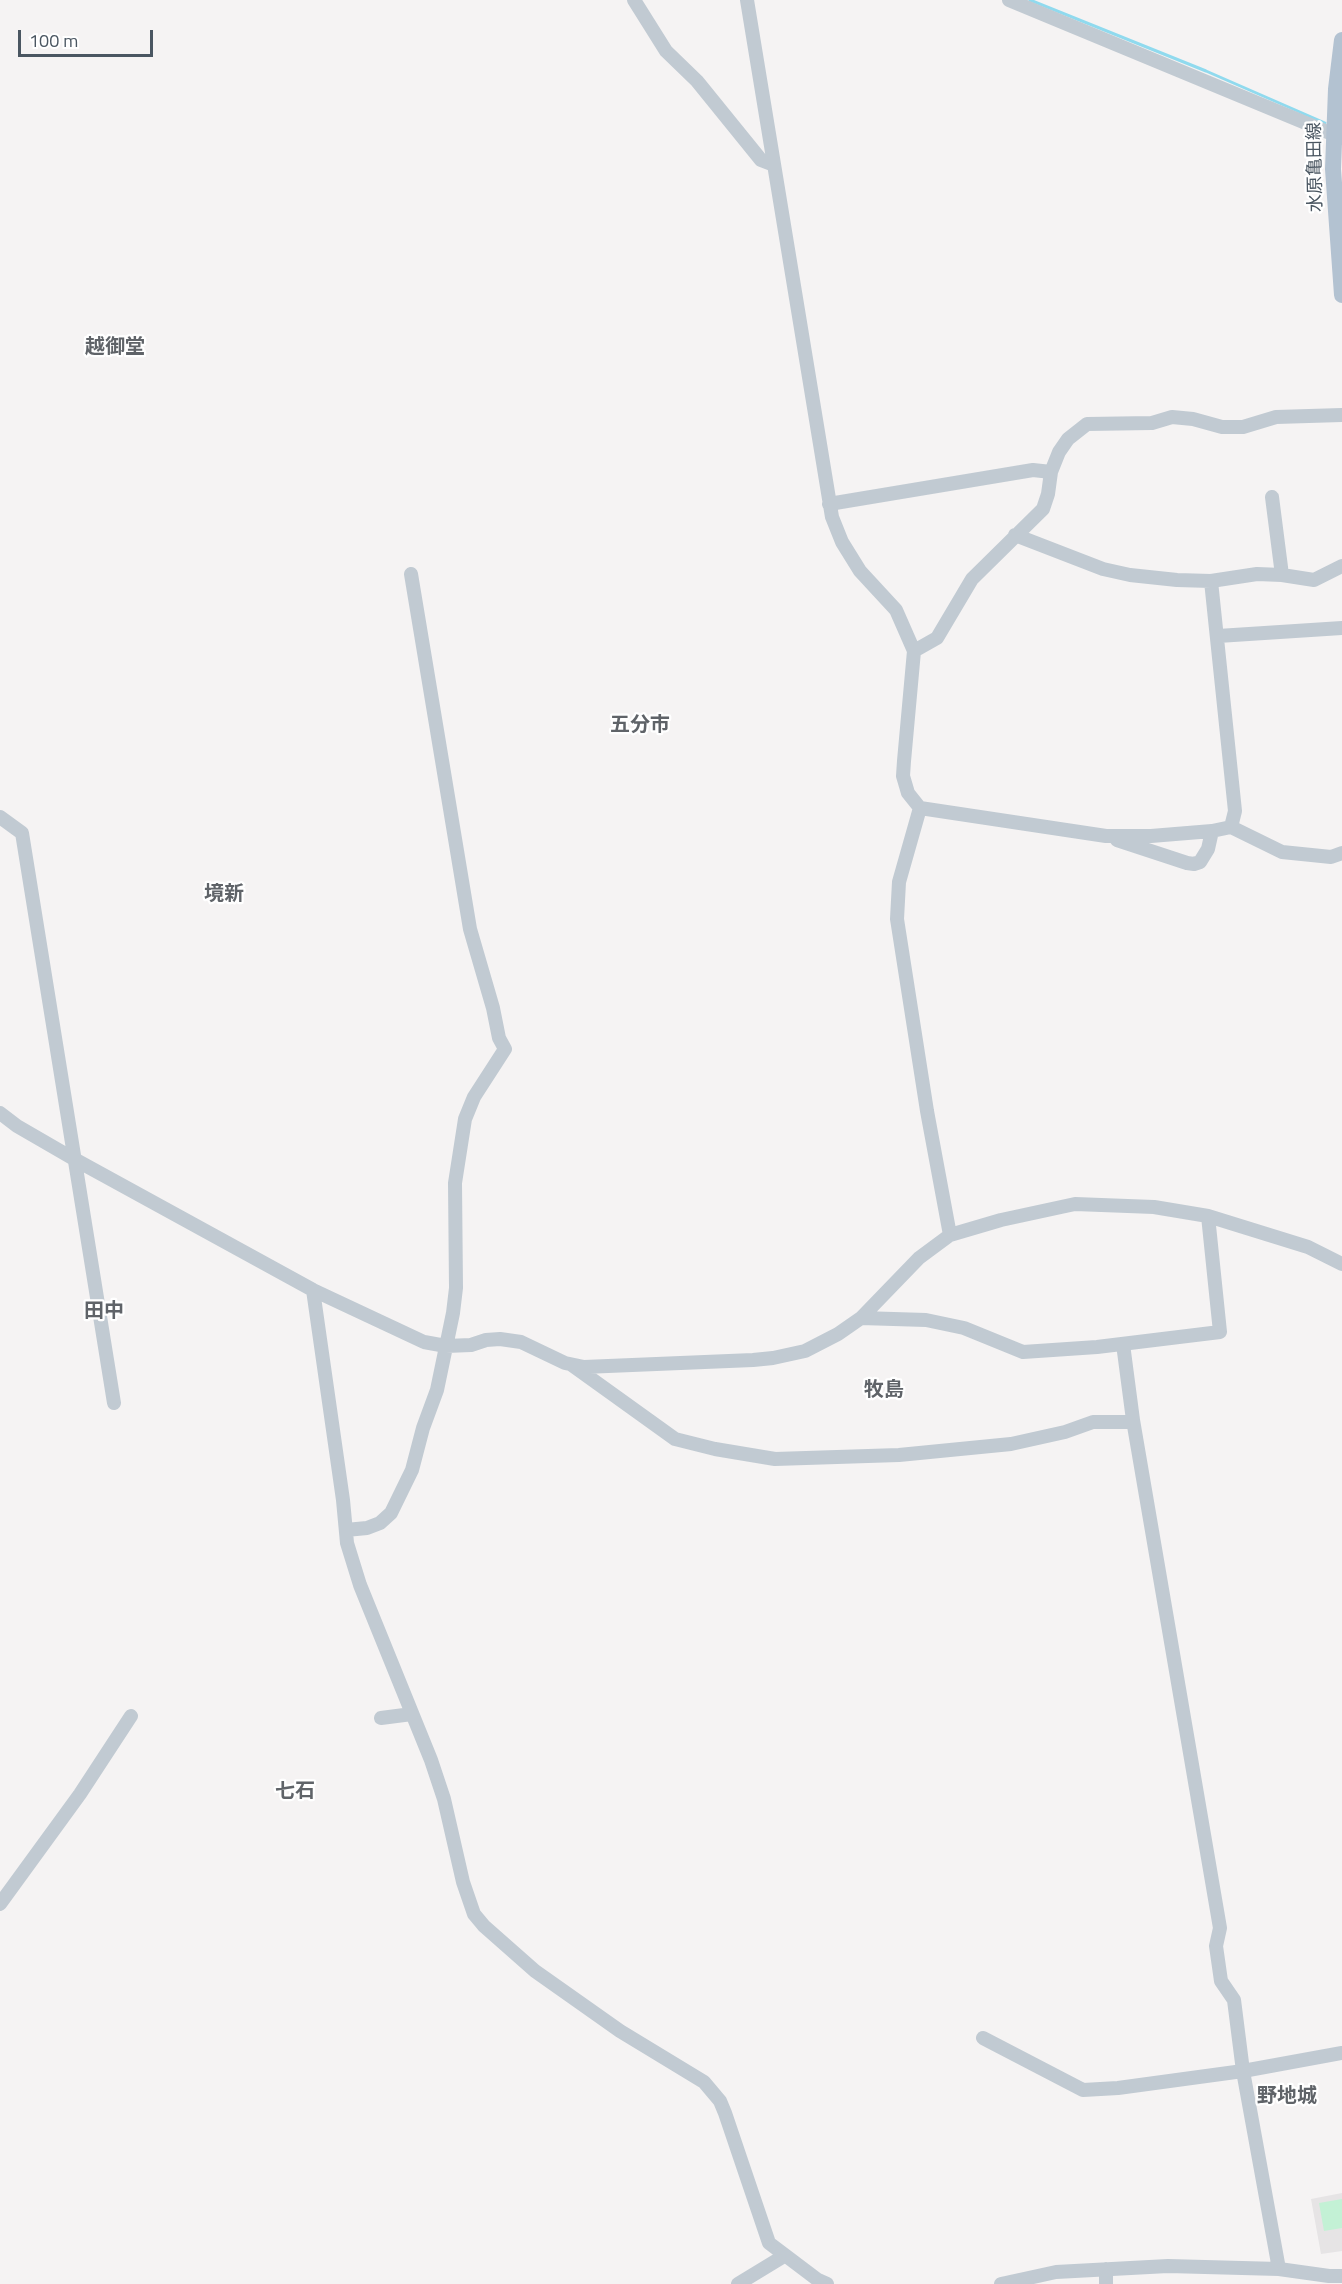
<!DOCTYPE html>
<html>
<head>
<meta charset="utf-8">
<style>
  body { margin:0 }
  #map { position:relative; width:1342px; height:2284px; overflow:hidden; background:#f5f3f3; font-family:"Titillium Web",sans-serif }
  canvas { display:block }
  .scale { position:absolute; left:18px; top:30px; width:135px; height:27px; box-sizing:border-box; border:3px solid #4a5661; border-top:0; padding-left:8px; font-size:18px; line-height:21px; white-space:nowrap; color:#4a5661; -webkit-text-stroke:4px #fff; paint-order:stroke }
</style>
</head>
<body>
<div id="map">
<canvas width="1342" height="2284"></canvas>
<div class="scale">100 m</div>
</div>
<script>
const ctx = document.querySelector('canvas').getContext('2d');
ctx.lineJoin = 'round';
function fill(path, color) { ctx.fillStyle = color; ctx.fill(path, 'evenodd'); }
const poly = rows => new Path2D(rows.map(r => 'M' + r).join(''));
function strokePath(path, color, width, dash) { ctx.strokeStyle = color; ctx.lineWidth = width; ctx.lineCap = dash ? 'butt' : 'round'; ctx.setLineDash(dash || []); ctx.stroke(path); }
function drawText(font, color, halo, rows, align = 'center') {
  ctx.font = font + ' "Titillium Web","Noto Sans JP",sans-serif'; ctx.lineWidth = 4.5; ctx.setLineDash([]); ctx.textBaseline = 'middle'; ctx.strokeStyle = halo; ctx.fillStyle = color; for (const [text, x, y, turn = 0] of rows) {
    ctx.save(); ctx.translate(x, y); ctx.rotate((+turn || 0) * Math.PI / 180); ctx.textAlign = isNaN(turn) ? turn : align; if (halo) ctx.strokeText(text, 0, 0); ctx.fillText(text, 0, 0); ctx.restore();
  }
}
const education = poly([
  [1342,2193,1342,2251,1321,2254,1311,2199]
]);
const green = poly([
  [1342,2199,1342,2228,1324,2231,1319,2203]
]);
const stream = poly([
  [1030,0,1206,71,1325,123]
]);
const minor = poly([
  [634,0,666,51,697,81,761,160,774,165],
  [747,0,832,517,842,542,860,571,896,610,914,651,904,761,903,776,908,793,920,808,1106,836,1151,836,1212,831,1231,827,1282,852,1331,857,1342,853],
  [1009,0,1342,138],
  [1272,497,1282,575],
  [829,504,1033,470,1051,472],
  [1015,535,1103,569,1130,575,1177,580,1211,581,1257,574,1282,575,1314,580,1342,566],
  [1211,581,1235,811,1231,827],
  [1218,636,1342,628],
  [914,651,937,638,972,579,1043,509,1048,494,1051,472,1059,452,1068,439,1087,424,1152,423,1172,417,1193,419,1222,427,1243,427,1276,417,1342,415],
  [920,808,899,882,897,919,927,1111,950,1235],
  [0,817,22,833,114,1403],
  [1117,840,1187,863,1194,864,1200,862,1208,849,1212,831],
  [0,1113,17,1126,74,1159,313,1290,424,1342,446,1346,471,1345,486,1340,500,1339,521,1342,565,1363,584,1367,753,1360,773,1358,805,1351,838,1334,861,1318,919,1258,950,1235,1001,1220,1075,1204,1154,1207,1208,1216,1308,1247,1342,1264],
  [313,1290,343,1500,347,1543,360,1585,431,1760,444,1799,463,1882,474,1914,484,1926,535,1971,620,2031,704,2082,720,2101,725,2113,769,2243,818,2280,827,2284],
  [861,1318,926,1320,964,1328,1023,1352,1097,1347,1220,1332,1208,1216],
  [1123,1344,1133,1420,1220,1928,1216,1946,1221,1981,1234,2000,1243,2071,1279,2269],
  [572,1365,675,1439,715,1449,775,1459,899,1455,1011,1444,1065,1432,1093,1422,1126,1422,1133,1420],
  [346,1530,367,1528,380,1523,391,1513,412,1470,423,1428,437,1390,453,1313,456,1288,455,1183,465,1119,474,1097,505,1049,499,1038,493,1008,470,929,411,574],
  [381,1718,412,1714],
  [0,1904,80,1794,131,1716],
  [983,2038,1083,2090,1118,2088,1243,2071,1342,2053],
  [738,2284,784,2256],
  [1001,2284,1056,2272,1168,2266,1279,2269,1329,2276,1342,2276],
  [1106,2284,1106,2269]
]);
const major = poly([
  [1342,40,1336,89,1333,169,1342,295]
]);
const streetNames = [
  ["水原亀田線",1316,167,-91]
];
const neighbourhoodNames = [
  ["越御堂",115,348],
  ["五分市",640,726],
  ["境新",224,895],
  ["田中",104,1312],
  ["牧島",884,1391],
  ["七石",295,1792],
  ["野地城",1287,2097]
];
fill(education, '#e6e4e5');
fill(green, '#c3f1d5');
strokePath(stream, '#90daee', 3);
strokePath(minor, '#c1cad2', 14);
strokePath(major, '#b3c2d1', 16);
drawText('18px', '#4a5661', '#fff', streetNames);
drawText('bold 20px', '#5f6368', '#fff', neighbourhoodNames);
</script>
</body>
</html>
